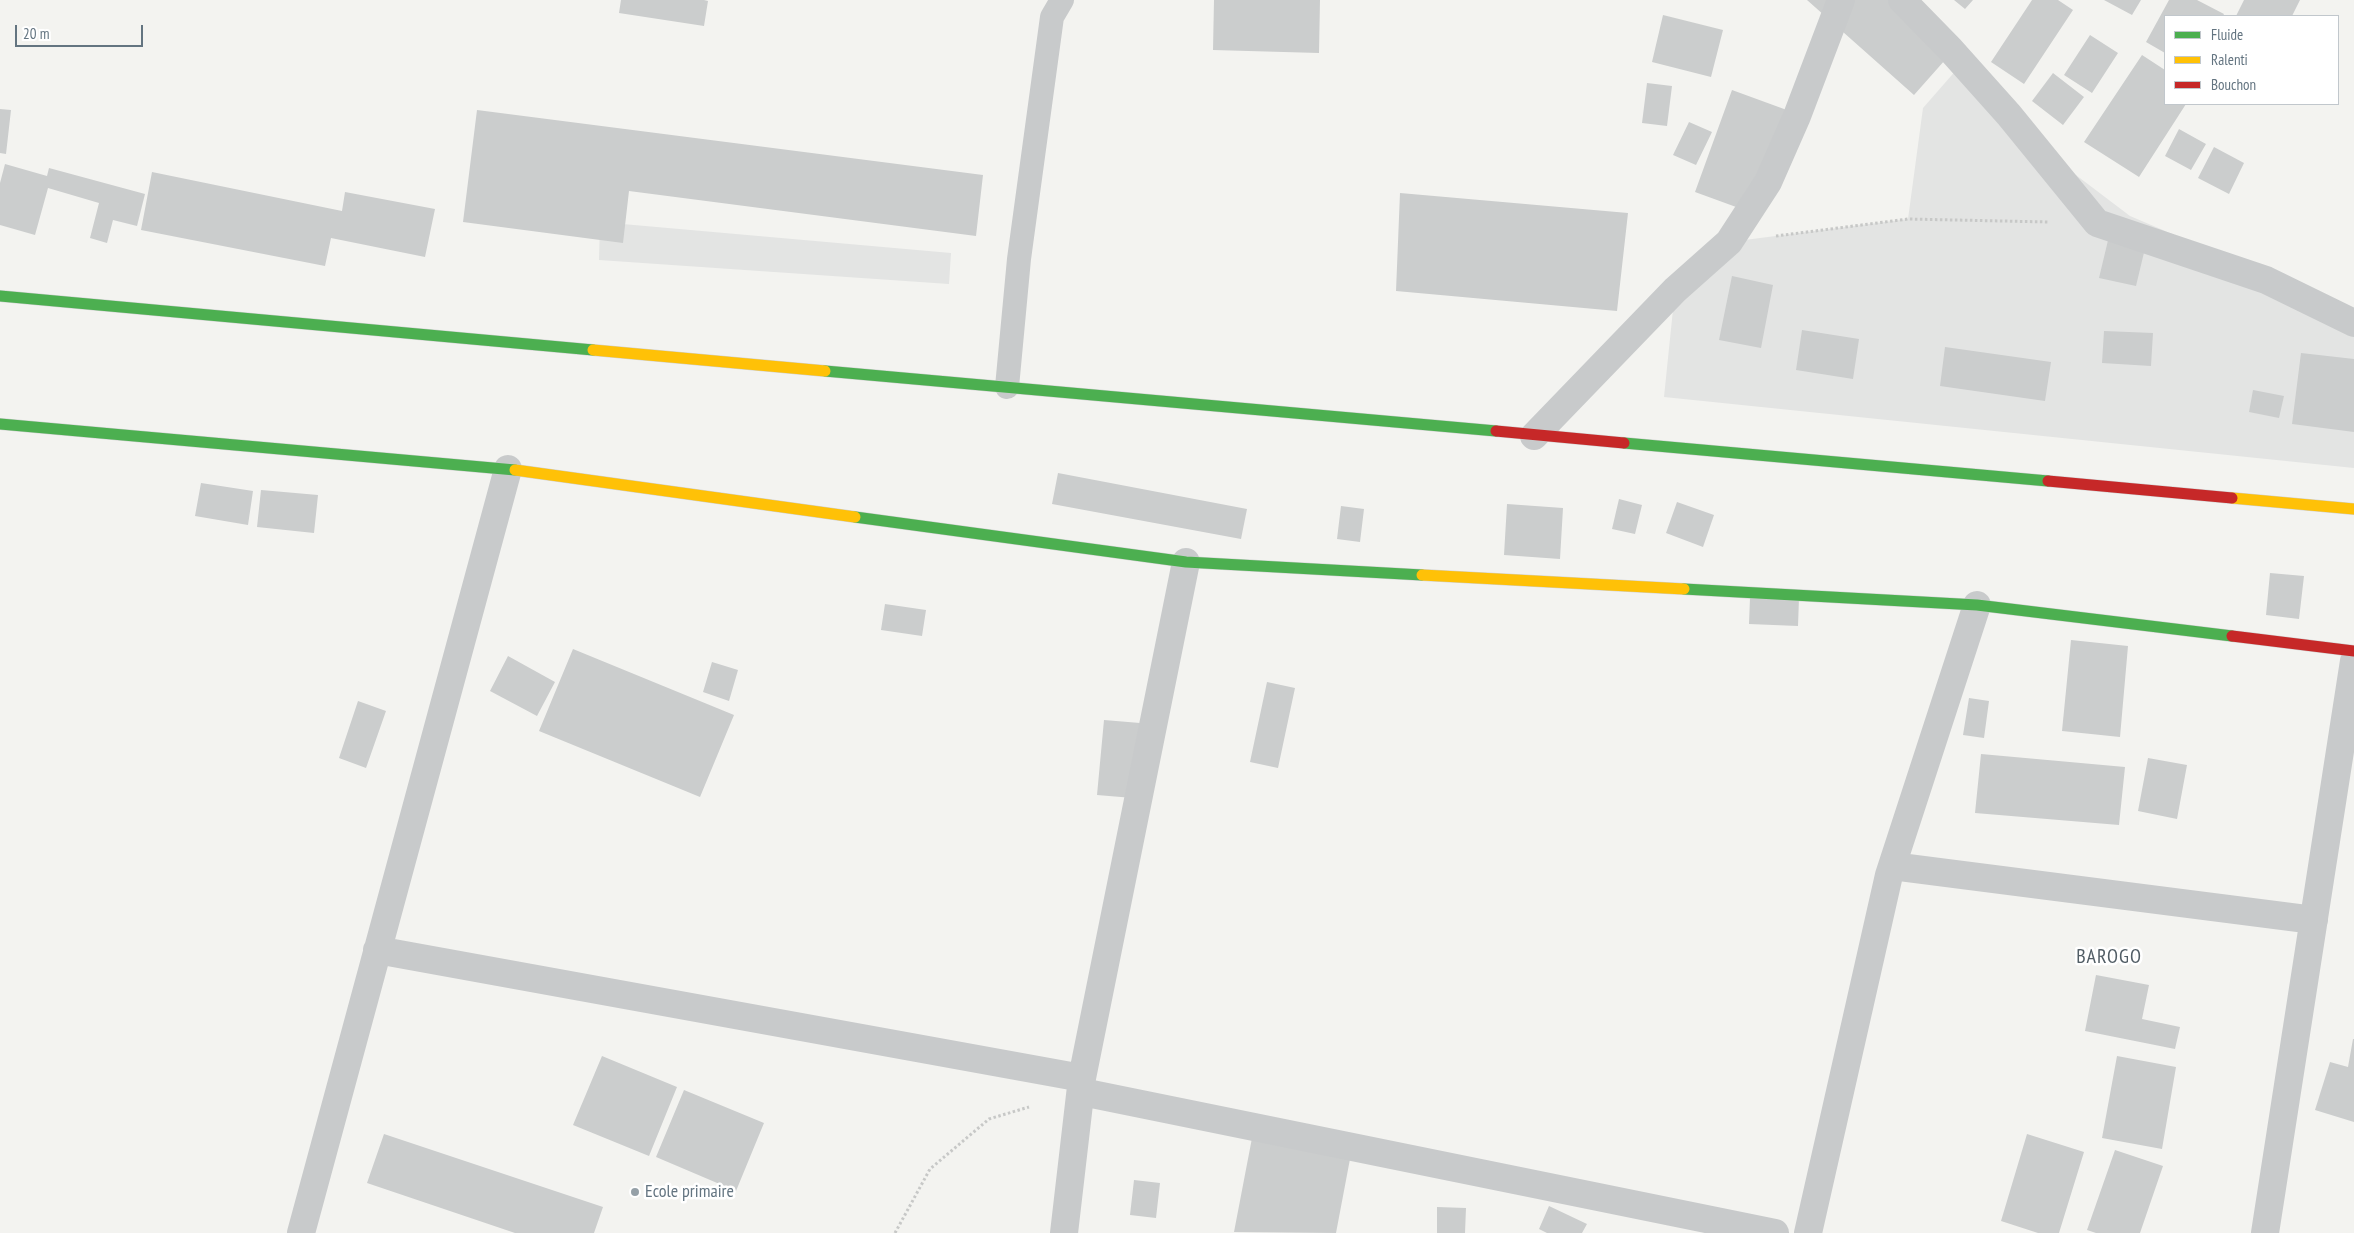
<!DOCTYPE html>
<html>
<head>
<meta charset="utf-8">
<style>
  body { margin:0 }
  #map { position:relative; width:2354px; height:1233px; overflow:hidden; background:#f3f3f0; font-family:"PT Sans Narrow",sans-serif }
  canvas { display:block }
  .legend { position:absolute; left:2164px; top:15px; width:175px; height:90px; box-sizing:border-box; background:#fff; border:1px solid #c1c7cc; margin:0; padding:6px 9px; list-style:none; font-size:15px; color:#637480 }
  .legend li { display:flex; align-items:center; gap:10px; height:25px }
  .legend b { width:25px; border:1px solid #c1c7cc }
  .scale { position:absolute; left:15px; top:25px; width:128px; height:22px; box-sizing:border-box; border:2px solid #637480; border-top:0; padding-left:6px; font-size:15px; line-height:18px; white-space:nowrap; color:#637480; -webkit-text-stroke:4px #fff; paint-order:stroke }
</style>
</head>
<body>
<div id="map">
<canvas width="2354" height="1233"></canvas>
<ul class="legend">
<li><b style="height:6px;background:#4caf50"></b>Fluide</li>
<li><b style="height:6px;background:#ffc107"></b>Ralenti</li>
<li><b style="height:6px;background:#c62828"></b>Bouchon</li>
</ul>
<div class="scale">20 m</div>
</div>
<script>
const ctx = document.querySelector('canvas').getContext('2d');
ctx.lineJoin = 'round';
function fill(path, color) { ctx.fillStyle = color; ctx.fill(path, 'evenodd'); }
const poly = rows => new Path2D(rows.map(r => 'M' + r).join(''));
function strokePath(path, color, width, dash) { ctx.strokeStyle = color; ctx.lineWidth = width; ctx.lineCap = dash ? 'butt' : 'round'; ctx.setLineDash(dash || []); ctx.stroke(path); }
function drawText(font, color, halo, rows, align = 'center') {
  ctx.font = font + ' "PT Sans Narrow",sans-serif'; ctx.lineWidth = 5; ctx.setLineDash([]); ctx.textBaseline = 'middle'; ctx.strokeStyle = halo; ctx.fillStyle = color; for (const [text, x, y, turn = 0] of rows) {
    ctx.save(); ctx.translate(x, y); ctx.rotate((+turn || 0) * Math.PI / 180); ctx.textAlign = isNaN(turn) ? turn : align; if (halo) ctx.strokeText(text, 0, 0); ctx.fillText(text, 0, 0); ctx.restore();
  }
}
const built = poly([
  [1958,68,2006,122,2130,216,2285,282,2354,318,2354,468,1664,397,1675,290,1729,242,1908,219,1923,108],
  [600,222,951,253,949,284,599,260]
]);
const building = poly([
  [621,0,704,0,708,1,704,26,619,13],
  [1214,0,1320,0,1319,53,1213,50],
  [1807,0,1895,0,1953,51,1914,95],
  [1954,0,1973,0,1965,9],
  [2032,0,2058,0,2073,10,2024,84,1991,62],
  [2104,0,2141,0,2132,15],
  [2169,0,2197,0,2224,14,2223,16,2165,16,2165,53,2146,42],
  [2244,0,2300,0,2292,16,2236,16],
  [1663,15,1723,30,1711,77,1652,62],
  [2090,35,2118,53,2092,93,2064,75],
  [2142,55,2165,70,2165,104,2186,104,2139,177,2084,142],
  [2053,73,2084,97,2063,125,2032,101],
  [1647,83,1672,86,1667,126,1642,123],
  [1732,90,1795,113,1758,215,1695,192],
  [0,109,11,110,6,154,0,153],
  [477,110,983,175,976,236,629,191,623,243,463,222],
  [1689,122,1712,132,1696,165,1673,155],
  [2179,129,2206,144,2191,170,2165,156],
  [2214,147,2244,163,2229,194,2198,178],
  [5,164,47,176,49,168,145,194,137,226,113,220,107,243,90,238,99,203,48,188,35,235,0,225,0,183],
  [152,172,342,211,345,192,435,209,425,257,331,238,325,266,141,230],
  [1400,193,1628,213,1617,311,1396,291],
  [2110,232,2147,240,2136,286,2099,278],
  [1732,276,1773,285,1761,348,1719,340],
  [1802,330,1859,339,1853,379,1796,370],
  [2104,331,2153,333,2151,366,2102,363],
  [1945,347,2051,362,2045,401,1940,386],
  [2301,353,2354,359,2354,432,2292,424],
  [2253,390,2284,396,2279,418,2249,412],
  [1058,473,1247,509,1241,539,1052,504],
  [201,483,253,491,248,525,195,516],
  [261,490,318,495,314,533,257,527],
  [1619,499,1642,505,1635,534,1612,529],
  [1677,502,1714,515,1703,547,1666,533],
  [1507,504,1563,508,1560,559,1504,555],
  [1341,506,1364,509,1360,542,1337,539],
  [2270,573,2304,576,2299,619,2266,615],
  [1750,598,1799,598,1798,626,1749,624],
  [885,604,926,610,922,636,881,630],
  [2071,640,2128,646,2120,737,2062,731],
  [573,649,734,715,700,797,539,731],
  [508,656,555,682,537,716,490,691],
  [712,662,738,670,729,701,703,692],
  [1267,682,1295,688,1278,768,1250,762],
  [1969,698,1989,701,1984,738,1963,735],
  [358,701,386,711,366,768,339,758],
  [1104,720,1140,723,1133,798,1097,795],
  [1981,754,2125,767,2119,825,1975,813],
  [2148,758,2187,765,2177,819,2138,811],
  [2096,975,2149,985,2142,1019,2180,1027,2175,1049,2085,1031],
  [2353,1039,2354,1039,2354,1122,2315,1110,2330,1062,2348,1067],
  [602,1056,677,1087,649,1156,573,1125],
  [2117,1056,2176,1067,2162,1149,2102,1138],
  [684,1090,764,1123,736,1191,656,1157],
  [384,1134,603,1207,594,1233,515,1233,367,1183],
  [2027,1134,2084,1152,2059,1233,2038,1233,2001,1221],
  [1252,1138,1350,1159,1336,1233,1234,1232],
  [2115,1150,2163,1166,2140,1233,2096,1233,2087,1230],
  [1134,1180,1160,1183,1156,1218,1130,1215],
  [1549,1206,1587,1224,1582,1233,1547,1233,1539,1229],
  [1437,1207,1466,1208,1465,1233,1437,1233]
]);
const path = poly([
  [1776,236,1908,219,2049,222],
  [895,1233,930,1169,989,1119,1029,1107]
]);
const lane = poly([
  [1007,387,1019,259,1052,17,1062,0]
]);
const street = poly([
  [1902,0,1950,49,2009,115,2097,223,2266,280,2354,323],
  [1534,436,1675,290,1729,242,1768,182,1797,116,1841,0],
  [1892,866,2314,920],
  [377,950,1082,1078],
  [1082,1092,1775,1233],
  [301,1233,508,469],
  [1064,1233,1082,1078,1186,562],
  [1808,1233,1889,875,1977,605],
  [2265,1233,2354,661]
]);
const fast = poly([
  [0,296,593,350],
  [825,371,1496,431],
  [0,424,515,470],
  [1624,443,2048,481],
  [855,517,1186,562,1422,575],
  [1684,589,1977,605,2232,636]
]);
const slow = poly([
  [593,350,825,371],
  [515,470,855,517],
  [2232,498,2354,509],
  [1422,575,1684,589]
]);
const jam = poly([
  [1496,431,1624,443],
  [2048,481,2232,498],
  [2232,636,2354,651]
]);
const markers = [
  [635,1192,5,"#95a0a7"]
];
const poiNames = [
  ["Ecole primaire",645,1192]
];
const quarterNames = [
  ["BAROGO",2109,957]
];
fill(built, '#e3e4e3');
fill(building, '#cbcdcd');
strokePath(fast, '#cfd0d0', 12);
strokePath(slow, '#cfd0d0', 12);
strokePath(jam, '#cfd0d0', 12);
strokePath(path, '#c7c8c7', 3, [2.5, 2.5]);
strokePath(lane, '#c8cacb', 24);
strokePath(street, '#c8cacb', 28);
strokePath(fast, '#4caf50', 11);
strokePath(slow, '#ffc107', 11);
strokePath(jam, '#c62828', 11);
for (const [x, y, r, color] of markers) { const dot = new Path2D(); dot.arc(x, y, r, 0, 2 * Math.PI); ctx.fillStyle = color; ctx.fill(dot); strokePath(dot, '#fff', 2); }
drawText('18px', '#637480', '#fff', poiNames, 'left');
ctx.letterSpacing = '1px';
drawText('20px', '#515d65', '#fff', quarterNames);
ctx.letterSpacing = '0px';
</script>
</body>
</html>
